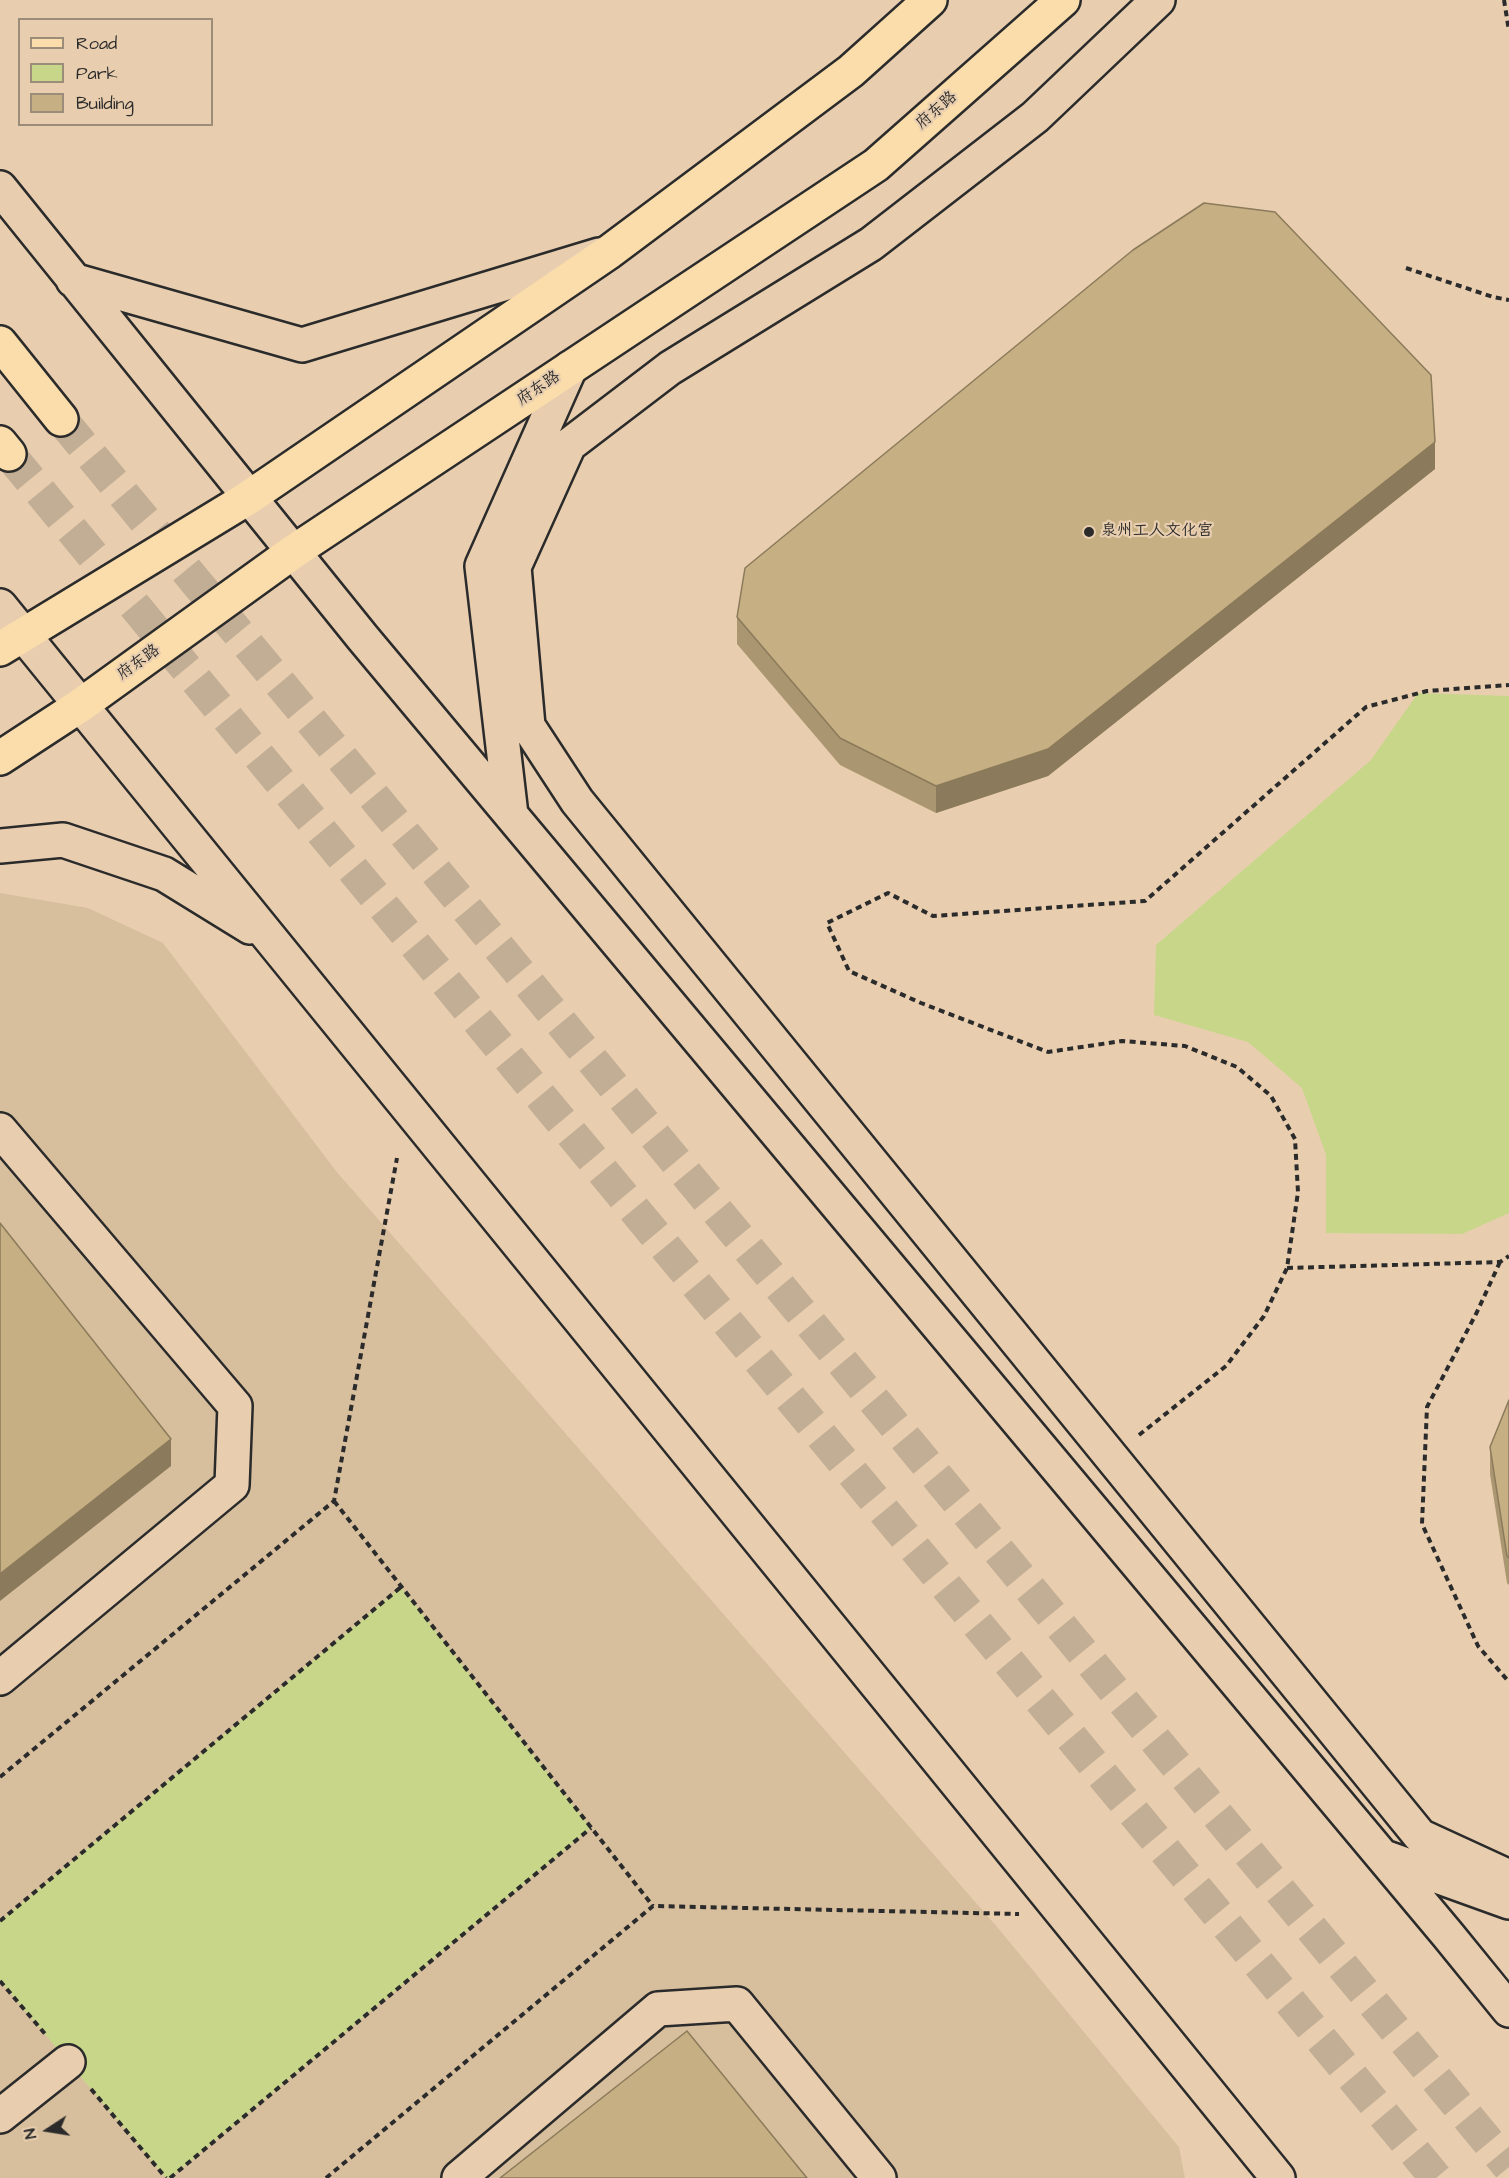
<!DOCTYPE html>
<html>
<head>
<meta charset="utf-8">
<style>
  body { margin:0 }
  #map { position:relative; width:1509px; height:2178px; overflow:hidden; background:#e8ceaf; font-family:"Architects Daughter",sans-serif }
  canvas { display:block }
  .legend { position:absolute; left:18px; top:18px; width:195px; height:108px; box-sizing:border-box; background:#e8ceaf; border:2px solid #9c8d7a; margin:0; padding:8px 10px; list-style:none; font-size:18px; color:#2b2b2b }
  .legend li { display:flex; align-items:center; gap:12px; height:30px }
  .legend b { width:30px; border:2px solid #9c8d7a }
  .north { position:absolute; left:18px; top:2100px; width:60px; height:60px; -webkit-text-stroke:4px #e8ceaf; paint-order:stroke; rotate:258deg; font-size:16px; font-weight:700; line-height:24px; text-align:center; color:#2b2b2b }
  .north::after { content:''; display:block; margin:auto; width:21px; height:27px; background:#2b2b2b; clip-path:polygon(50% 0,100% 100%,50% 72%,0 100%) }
</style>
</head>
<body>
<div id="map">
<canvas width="1509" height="2178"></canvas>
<ul class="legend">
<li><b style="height:8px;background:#faddab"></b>Road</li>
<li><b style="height:16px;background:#c7d689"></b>Park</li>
<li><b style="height:16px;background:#c6af82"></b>Building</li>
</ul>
<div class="north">N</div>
</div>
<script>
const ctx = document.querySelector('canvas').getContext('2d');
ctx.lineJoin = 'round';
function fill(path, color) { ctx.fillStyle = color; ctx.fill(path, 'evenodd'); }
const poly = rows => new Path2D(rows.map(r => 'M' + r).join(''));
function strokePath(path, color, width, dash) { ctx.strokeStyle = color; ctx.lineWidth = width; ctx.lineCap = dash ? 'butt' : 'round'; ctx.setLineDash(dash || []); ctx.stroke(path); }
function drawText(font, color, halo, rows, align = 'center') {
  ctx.font = font + ' "Architects Daughter","LXGW WenKai TC",sans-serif'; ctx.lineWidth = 4.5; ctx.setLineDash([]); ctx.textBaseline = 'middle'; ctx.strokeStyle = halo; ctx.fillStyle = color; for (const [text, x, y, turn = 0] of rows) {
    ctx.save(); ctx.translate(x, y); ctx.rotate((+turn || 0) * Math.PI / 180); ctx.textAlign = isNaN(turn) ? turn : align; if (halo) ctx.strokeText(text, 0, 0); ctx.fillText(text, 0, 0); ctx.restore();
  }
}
const built = poly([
  [0,893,88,908,163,943,336,1171,998,1928,1179,2147,1185,2178,0,2178]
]);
const green = poly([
  [1418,693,1509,696,1509,1213,1462,1234,1326,1233,1326,1155,1302,1088,1248,1042,1154,1015,1156,945,1371,760],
  [401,1587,591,1828,170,2178,166,2178,0,1981,0,1921]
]);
const majorTunnel = poly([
  [61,419,1509,2167],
  [9,454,1436,2178]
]);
const path = poly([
  [1504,0,1509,31],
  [1406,268,1493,297,1509,300],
  [1500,1262,1477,1312,1427,1407,1422,1524,1478,1646,1509,1682],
  [1287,1268,1500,1262,1509,1256],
  [1139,1435,1226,1366,1264,1316,1287,1268,1298,1192,1295,1139,1271,1096,1237,1067,1185,1046,1122,1041,1048,1052,921,1003,849,971,827,923,888,893,933,916,1145,901,1366,707,1427,691,1509,685],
  [334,1501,653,1906],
  [0,1777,334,1501,397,1158],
  [0,1921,401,1587],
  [0,1981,46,2035],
  [91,2089,166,2178],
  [170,2178,591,1828],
  [326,2178,653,1906,1019,1914]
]);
const minor = poly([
  [1158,0,1035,117,871,244,670,368,569,445,514,567,528,726,577,801,1420,1836,1509,1877],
  [0,188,363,638,1448,1935,1509,2010],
  [73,280,302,345,599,255],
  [0,606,1278,2178],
  [511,815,482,566,570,368],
  [0,846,63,840,164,874,250,927],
  [0,1130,235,1406,232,1485,0,1678],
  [1384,1857,1509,1902],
  [0,2116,68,2062],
  [459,2178,658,2009,737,2004,879,2178]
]);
const major = poly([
  [0,343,61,419],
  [0,443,9,454],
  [0,649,248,498,609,252,851,71,930,0],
  [0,758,81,705,293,552,876,165,1063,0]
]);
const wall = poly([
  [1435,469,1048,776,936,813,840,765,737,644,737,617],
  [1509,1400,1509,1585,1507,1583,1490,1474,1490,1447]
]);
const shadedWall = poly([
  [1435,442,1435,469,1048,776,936,813,936,786],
  [171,1439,171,1466,0,1601,0,1574]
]);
const building = poly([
  [1204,203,1275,212,1431,375,1435,442,1048,749,936,786,840,738,737,617,745,568,1133,250,1204,203],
  [0,1223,171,1439,0,1574,0,1223],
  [1509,1400,1509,1558,1507,1556,1490,1447,1509,1400],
  [687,2031,807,2178,500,2178,687,2031]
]);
const markers = [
  [1089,532,6,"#2b2b2b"]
];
const streetNames = [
  ["府东路",937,111,-41],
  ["府东路",539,389,-34],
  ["府东路",139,663,-36]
];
const poiNames = [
  ["泉州工人文化宫",1101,532]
];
fill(built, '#d7bf9d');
fill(green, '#c7d689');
strokePath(majorTunnel, '#c2ad95', 33, [33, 16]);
strokePath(minor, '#2b2b2b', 38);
strokePath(major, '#2b2b2b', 38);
strokePath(path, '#2b2b2b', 4, [6, 4.5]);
strokePath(minor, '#e8ceaf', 33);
strokePath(major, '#faddab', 33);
fill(wall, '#aa9670');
fill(shadedWall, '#8b7a5b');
fill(building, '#c6af82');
strokePath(building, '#8b7a5b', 1.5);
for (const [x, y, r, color] of markers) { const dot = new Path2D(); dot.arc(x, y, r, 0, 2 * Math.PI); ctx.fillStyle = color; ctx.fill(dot); strokePath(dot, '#e8ceaf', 2); }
drawText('16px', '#2b2b2b', '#e8ceaf', streetNames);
drawText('16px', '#2b2b2b', '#e8ceaf', poiNames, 'left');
</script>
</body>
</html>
